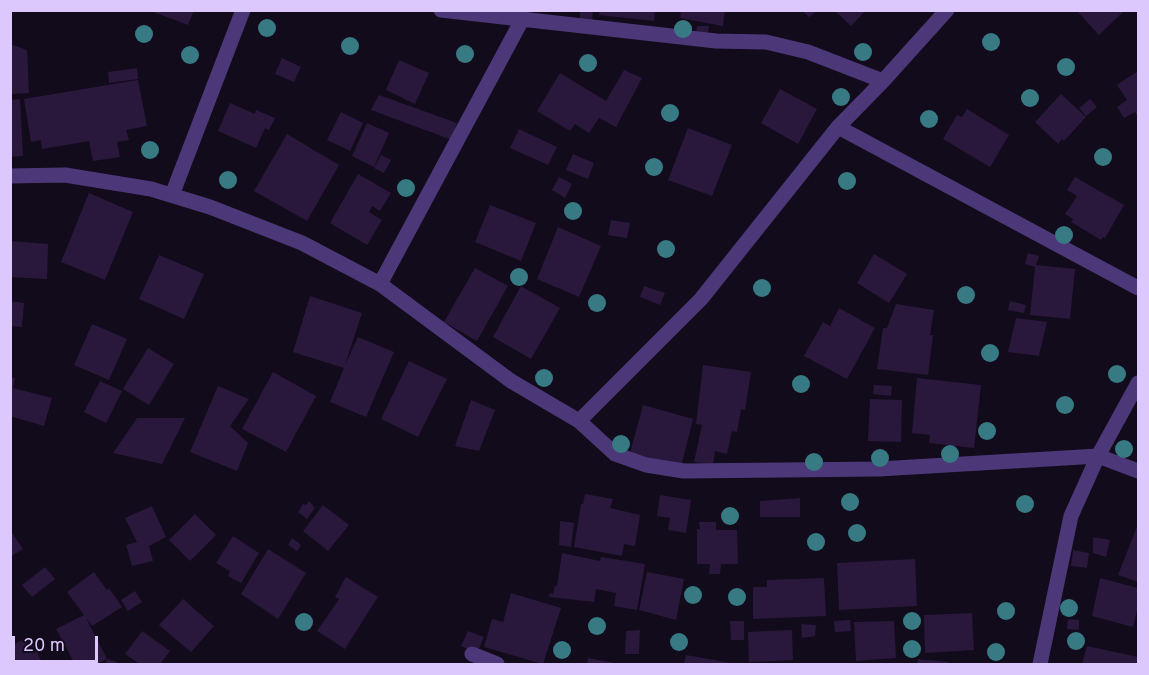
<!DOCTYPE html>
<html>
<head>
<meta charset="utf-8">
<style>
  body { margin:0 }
  #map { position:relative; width:1149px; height:675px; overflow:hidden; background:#120b1b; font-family:Overpass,sans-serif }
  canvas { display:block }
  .frame { position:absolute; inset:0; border:12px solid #dcc8fd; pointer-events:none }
  .scale { position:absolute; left:12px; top:636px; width:86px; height:27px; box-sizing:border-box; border:3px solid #dcc8fd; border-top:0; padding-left:8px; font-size:18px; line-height:21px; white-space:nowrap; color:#dcc8fd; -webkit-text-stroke:4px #120b1b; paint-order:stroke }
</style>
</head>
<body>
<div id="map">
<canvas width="1149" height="675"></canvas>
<div class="frame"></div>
<div class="scale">20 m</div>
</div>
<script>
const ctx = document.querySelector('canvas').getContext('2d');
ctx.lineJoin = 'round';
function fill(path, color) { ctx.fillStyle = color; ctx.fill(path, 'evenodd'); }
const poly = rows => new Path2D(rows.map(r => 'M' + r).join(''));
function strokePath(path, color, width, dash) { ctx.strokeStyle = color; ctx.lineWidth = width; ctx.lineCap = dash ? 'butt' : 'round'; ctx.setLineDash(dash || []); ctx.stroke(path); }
const building = poly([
  [148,10,194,10,188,25],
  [580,10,593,10,592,23,580,22],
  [600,10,655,10,654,21,599,15],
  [681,10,725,10,723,26,680,18],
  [802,10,818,10,809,17],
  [834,10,866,10,851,26],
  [1076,10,1125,10,1099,35],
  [697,26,709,26,707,38,696,37],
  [10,44,27,50,29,93,10,94],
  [282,58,301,67,294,82,275,74],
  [399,60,429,73,415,104,386,90],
  [137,68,138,79,109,83,108,72],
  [624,70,642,78,616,127,599,118,589,133,575,124,570,131,537,111,560,73,606,101],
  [1138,71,1138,117,1135,112,1124,118,1117,107,1127,100,1117,85],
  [138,80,147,126,126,130,129,140,117,142,120,157,93,161,89,141,42,149,41,140,31,142,24,99],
  [780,89,817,109,798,144,761,123],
  [1061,94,1086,117,1064,141,1062,139,1058,144,1035,122],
  [379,95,457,123,452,140,371,110],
  [20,99,23,156,10,157,10,100],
  [1090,99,1097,107,1086,116,1079,108],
  [230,103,255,114,256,110,275,118,269,130,265,128,256,148,218,131],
  [967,109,1009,135,990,167,943,139,957,115,962,117],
  [341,112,363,123,350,151,327,140],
  [367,123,389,133,374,167,352,156],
  [688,128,732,145,712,196,668,180],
  [519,129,557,147,548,165,510,148],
  [287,134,339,165,307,221,254,191],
  [573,154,594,163,588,179,566,170],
  [381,155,391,160,384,173,374,168],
  [358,174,391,193,380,211,372,206,369,212,382,220,367,245,330,223],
  [559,177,572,184,565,198,552,190],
  [1075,177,1124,205,1105,238,1103,237,1101,240,1071,222,1073,219,1065,214,1077,196,1067,190],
  [89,193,133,212,105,280,61,262],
  [490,205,536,223,521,261,475,242],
  [611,220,630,223,627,238,608,235],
  [558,227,601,246,579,297,537,279],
  [11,241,48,244,47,279,10,277],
  [1028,253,1039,256,1036,265,1075,269,1070,319,1030,315,1035,267,1025,264],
  [874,254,907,274,889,303,857,283],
  [159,255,204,274,184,319,139,299],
  [475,268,508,286,477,341,444,322],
  [521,286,560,308,531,359,493,337],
  [644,286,665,293,660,305,640,297],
  [310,296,362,313,345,365,358,337,394,352,366,417,330,402,344,368,293,352],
  [10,301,24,303,22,327,10,326],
  [1010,301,1026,305,1024,313,1008,310],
  [896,304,934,310,930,335,933,335,928,375,877,369,883,328,887,328],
  [839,308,875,328,847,379,804,356,823,322,830,326],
  [1016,318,1047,322,1039,356,1008,352],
  [92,324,127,339,109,380,74,365],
  [148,348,174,364,149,405,123,389],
  [409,361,447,379,418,437,381,419],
  [703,365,751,372,745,410,741,409,737,432,732,431,727,454,715,451,713,464,694,462,702,425,696,424],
  [273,372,316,396,286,452,242,429],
  [10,377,15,378,13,388,52,398,44,426,10,416],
  [917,378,981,385,974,448,929,443,930,435,912,433],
  [100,381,122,391,106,423,84,412],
  [874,385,892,386,891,396,873,394],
  [218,386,249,399,230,426,248,443,237,471,190,452],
  [870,399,902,400,901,442,868,441],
  [471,400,495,410,479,451,455,446],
  [643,405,693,419,681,467,630,453],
  [137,418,185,418,162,464,113,453],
  [585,494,613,499,610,508,640,515,635,546,624,544,622,556,574,547,581,504,583,504],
  [660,495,691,500,686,533,668,530,670,518,657,516],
  [800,498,800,517,760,517,760,501],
  [309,501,315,508,307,519,298,512,303,504,306,505],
  [323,505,349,525,328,551,303,531],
  [152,506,166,537,149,546,153,561,132,566,126,545,137,542,125,518],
  [195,514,216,535,190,561,169,540],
  [560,521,574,523,571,547,559,545],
  [699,522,716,522,716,530,737,530,738,564,721,564,720,574,709,574,710,564,697,564,697,529,700,529],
  [1138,524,1138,582,1118,575],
  [10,530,23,549,10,557],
  [233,536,259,553,241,583,228,576,230,571,216,563],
  [1093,537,1110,540,1106,557,1093,553],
  [292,538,301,545,297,551,288,545],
  [268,549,306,573,278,619,241,594],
  [1073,550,1089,553,1087,568,1071,566],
  [562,553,600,561,601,557,645,564,637,610,614,606,616,593,596,589,594,602,549,597,550,593,553,594,555,586,557,586],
  [915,559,917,606,839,610,837,563],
  [45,567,55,579,32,597,22,585],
  [94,572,107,590,109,588,122,607,92,626,86,618,107,659,122,664,106,664,107,659,97,664,75,664,56,629,84,615,67,592],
  [647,572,684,579,676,620,639,610],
  [346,577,378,597,345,649,317,631,339,599,335,597],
  [824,578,826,616,753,619,753,587,767,587,767,580],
  [1100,578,1138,588,1138,607,1133,627,1092,616],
  [135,591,142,602,128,611,121,600],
  [511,593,561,608,543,664,484,647,492,619,503,622],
  [183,599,214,626,191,652,159,625],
  [972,613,974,650,925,653,924,615],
  [1068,619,1079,620,1079,630,1067,629],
  [850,620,851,631,835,632,834,621],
  [730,621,744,621,744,640,731,640],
  [894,621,896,658,856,661,854,622],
  [801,624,816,625,815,636,802,638],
  [640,630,639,654,625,654,626,631],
  [792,630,793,660,749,662,748,632],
  [142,631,170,651,160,664,140,664,125,654],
  [468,631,484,637,477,653,461,646],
  [29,637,43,664,10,664,10,646],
  [1087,646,1138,657,1138,664,1082,664],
  [686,655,731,663,731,664,684,664],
  [588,658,615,663,615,664,587,664],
  [918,659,948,662,947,664,917,664]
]);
const minor = poly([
  [441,10,716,41,766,42,808,52,883,81],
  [947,10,883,81,838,127,701,299,579,421,615,454,646,465,684,471,879,469,1098,456,1138,471],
  [838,127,1138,288],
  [10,176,65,175,151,189,210,207,302,243,380,284,511,381,579,421],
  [172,195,243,10],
  [380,284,523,18],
  [472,654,497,664],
  [1040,664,1071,516,1098,456,1138,383]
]);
const trees = [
  [267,28],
  [683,29],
  [144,34],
  [991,42],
  [350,46],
  [863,52],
  [465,54],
  [190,55],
  [588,63],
  [1066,67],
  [841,97],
  [1030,98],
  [670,113],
  [929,119],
  [150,150],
  [1103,157],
  [654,167],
  [228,180],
  [847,181],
  [406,188],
  [573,211],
  [1064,235],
  [666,249],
  [519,277],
  [762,288],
  [966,295],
  [597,303],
  [990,353],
  [1117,374],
  [544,378],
  [801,384],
  [1065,405],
  [987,431],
  [621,444],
  [1124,449],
  [950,454],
  [880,458],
  [814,462],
  [850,502],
  [1025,504],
  [730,516],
  [857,533],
  [816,542],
  [693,595],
  [737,597],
  [1069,608],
  [1006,611],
  [912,621],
  [304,622],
  [597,626],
  [1076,641],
  [679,642],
  [912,649],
  [562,650],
  [996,652]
];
fill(building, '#29183b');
strokePath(minor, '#4c3878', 15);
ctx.fillStyle = '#387a83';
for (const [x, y] of trees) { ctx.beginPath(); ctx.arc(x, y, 9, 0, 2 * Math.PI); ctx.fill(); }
</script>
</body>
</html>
